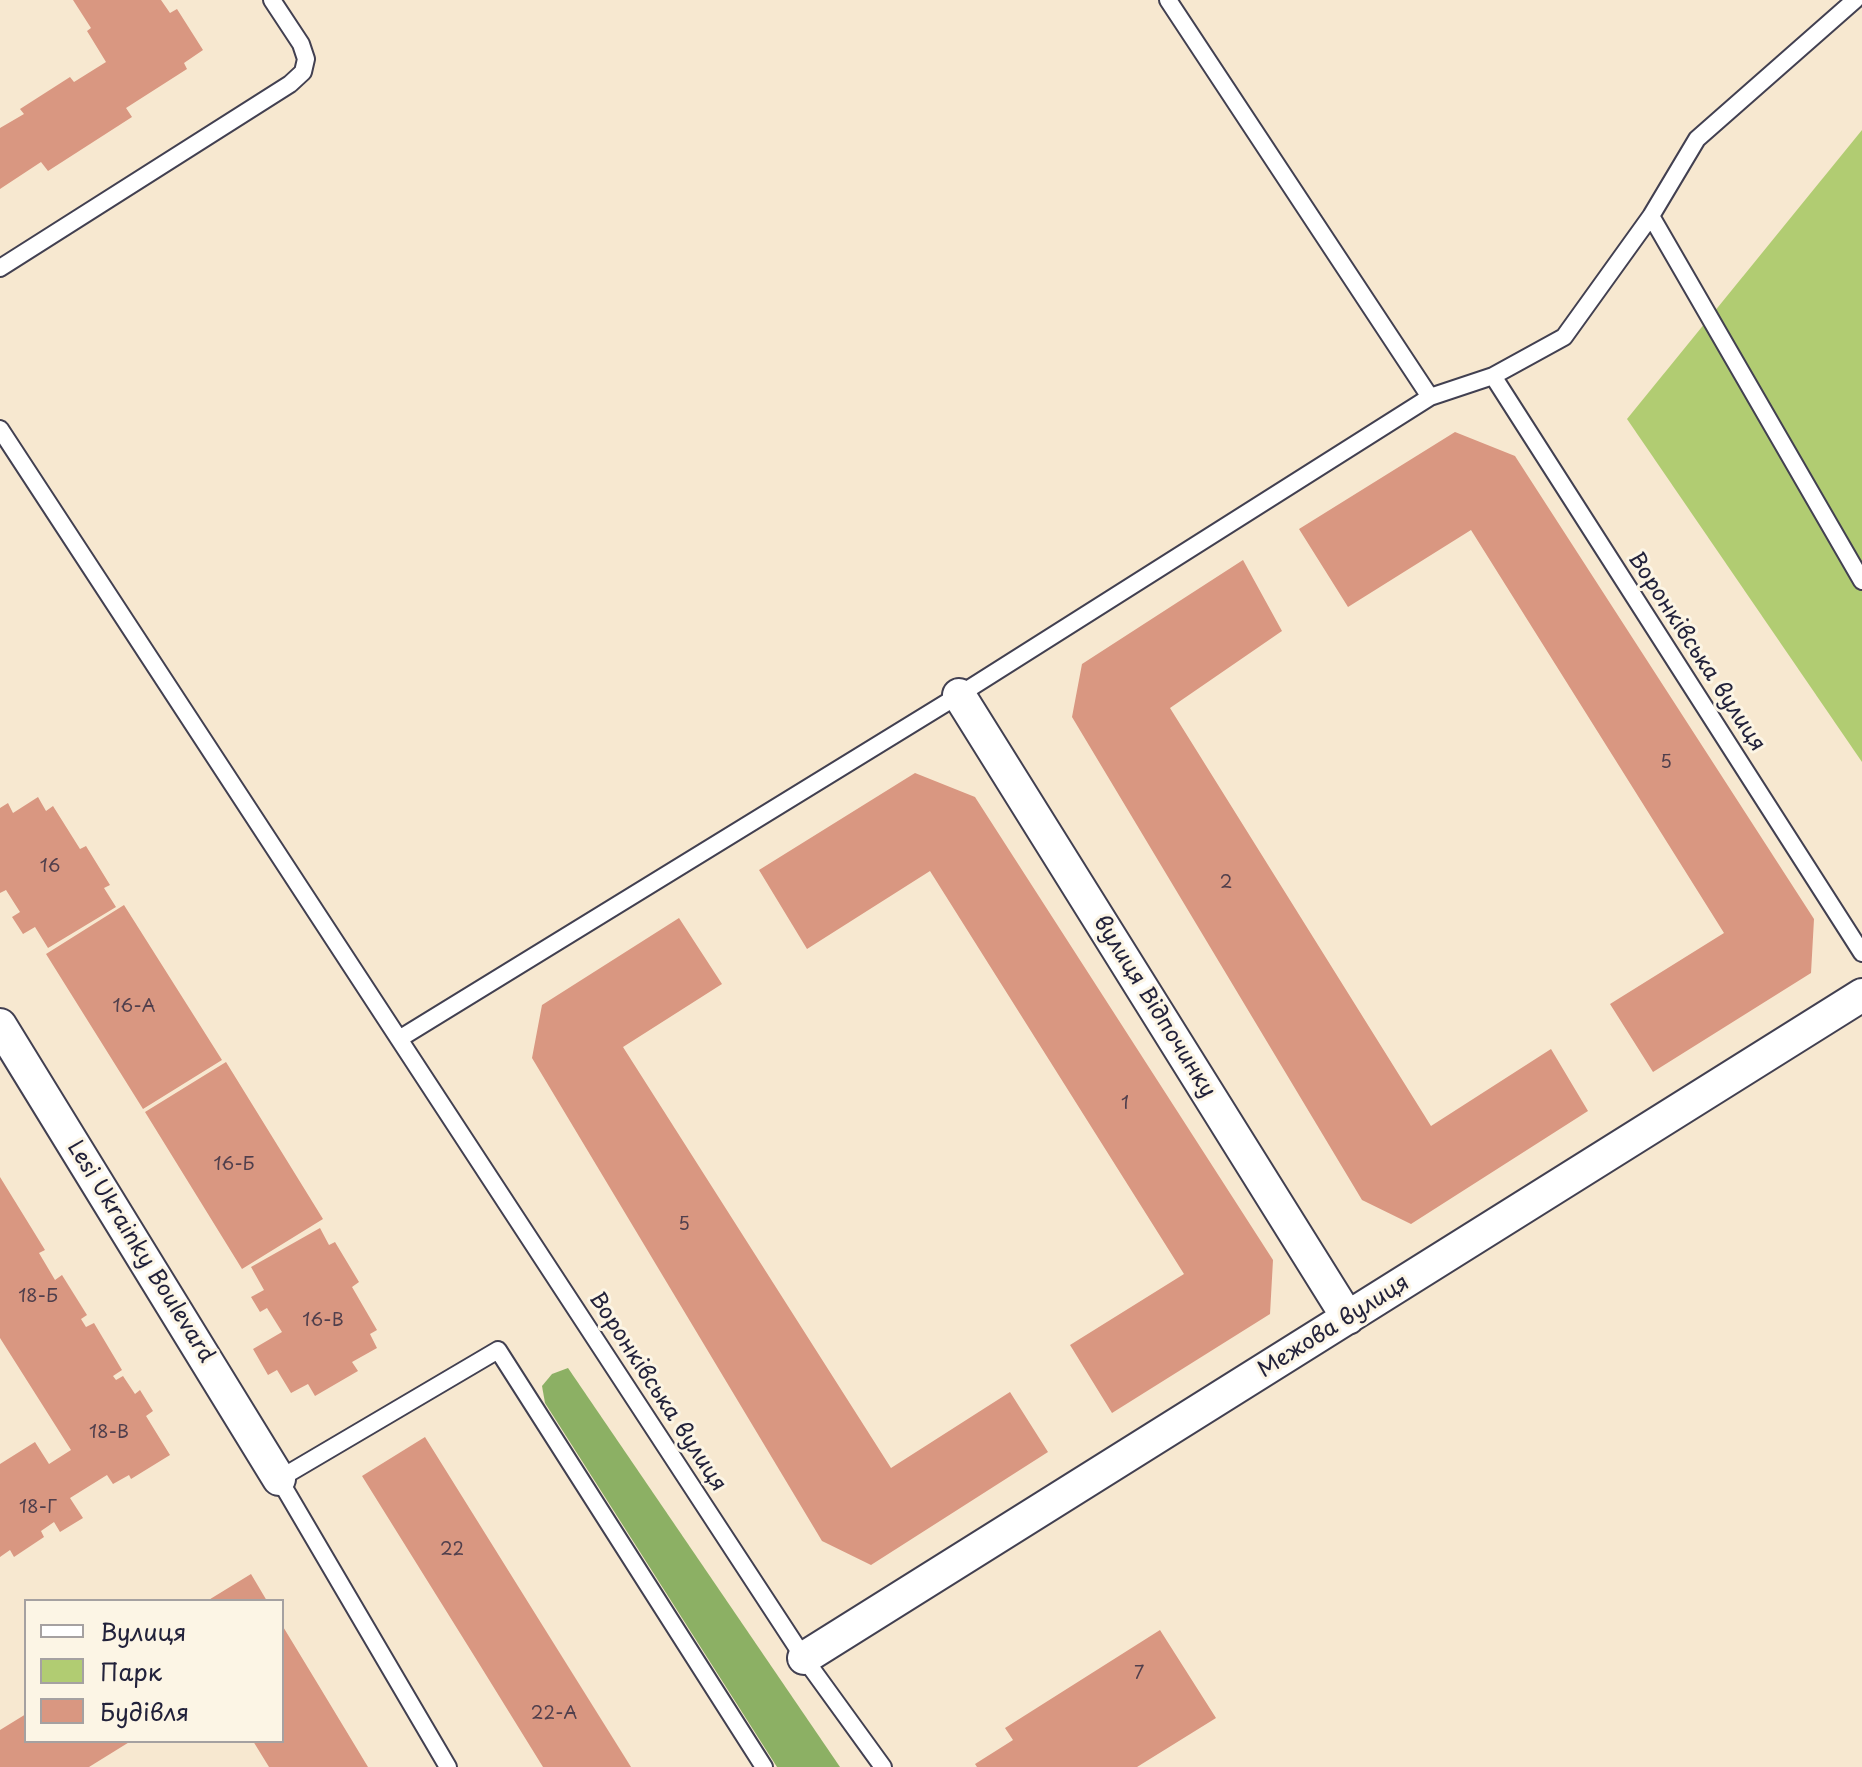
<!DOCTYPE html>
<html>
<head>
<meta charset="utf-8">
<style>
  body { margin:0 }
  #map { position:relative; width:1862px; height:1767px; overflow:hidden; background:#f7e8d0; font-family:"Playpen Sans",sans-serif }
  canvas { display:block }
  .legend { position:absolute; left:24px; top:1599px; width:260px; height:144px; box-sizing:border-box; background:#fcf5e5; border:2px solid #a5a1a1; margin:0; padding:10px 14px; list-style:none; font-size:24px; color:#22223b }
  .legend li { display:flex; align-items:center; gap:16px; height:40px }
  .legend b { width:40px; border:2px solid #a5a1a1 }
</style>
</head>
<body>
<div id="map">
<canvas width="1862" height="1767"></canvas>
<ul class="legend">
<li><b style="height:10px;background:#fff"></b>Вулиця</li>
<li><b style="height:22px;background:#b1cc72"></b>Парк</li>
<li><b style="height:22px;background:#d99781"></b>Будівля</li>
</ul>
</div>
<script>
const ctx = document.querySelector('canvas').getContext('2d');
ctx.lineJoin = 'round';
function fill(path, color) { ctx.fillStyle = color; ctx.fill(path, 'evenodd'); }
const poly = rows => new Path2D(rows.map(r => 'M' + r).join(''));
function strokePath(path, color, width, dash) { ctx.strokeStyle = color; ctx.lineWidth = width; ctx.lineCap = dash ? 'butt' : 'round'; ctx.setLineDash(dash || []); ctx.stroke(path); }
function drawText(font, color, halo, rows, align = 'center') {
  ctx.font = font + ' "Playpen Sans",sans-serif'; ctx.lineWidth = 6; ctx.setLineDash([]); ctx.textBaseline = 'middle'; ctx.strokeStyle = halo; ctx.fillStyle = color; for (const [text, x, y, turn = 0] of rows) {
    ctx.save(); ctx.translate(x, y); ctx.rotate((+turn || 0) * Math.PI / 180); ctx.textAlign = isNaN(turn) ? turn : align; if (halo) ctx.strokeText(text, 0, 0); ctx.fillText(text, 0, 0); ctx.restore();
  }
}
const green = poly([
  [1862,130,1862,762,1627,419]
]);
const forest = poly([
  [568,1368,840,1767,777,1767,545,1403,542,1386,552,1374]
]);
const building = poly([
  [73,0,161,0,170,13,177,9,203,50,184,63,187,69,126,108,132,117,48,171,41,162,0,189,0,128,24,114,20,109,70,77,74,82,106,62,87,31,91,28],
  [1455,432,1515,456,1814,919,1811,973,1653,1072,1610,1004,1724,933,1471,530,1348,607,1299,529],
  [1243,560,1282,631,1170,708,1431,1126,1551,1049,1588,1111,1411,1224,1362,1200,1072,717,1082,664],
  [915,773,975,797,1273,1260,1270,1314,1112,1413,1070,1345,1184,1274,930,871,807,949,759,870],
  [38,797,46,811,53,806,80,849,86,846,110,885,104,888,116,907,48,948,35,927,23,934,12,917,20,912,6,890,0,893,0,808,8,803,13,813],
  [124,905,222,1060,143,1109,46,954],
  [679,918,722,984,623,1047,891,1468,1010,1392,1048,1452,871,1565,822,1541,532,1058,542,1005],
  [226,1062,323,1219,242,1269,145,1112],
  [0,1177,45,1250,39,1253,55,1280,62,1275,87,1315,81,1319,86,1327,94,1323,122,1370,113,1376,116,1380,123,1376,135,1394,140,1390,153,1411,146,1416,170,1455,131,1479,129,1475,113,1484,107,1475,70,1498,83,1518,60,1532,54,1522,41,1531,44,1537,14,1557,10,1550,0,1557,0,1464,35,1442,49,1464,71,1450,0,1338],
  [320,1228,329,1245,335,1242,359,1282,352,1287,377,1330,370,1334,377,1348,352,1362,358,1371,315,1396,308,1384,291,1393,277,1370,268,1375,253,1349,282,1332,267,1308,260,1312,251,1297,264,1290,251,1267],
  [425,1437,541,1623,631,1767,543,1767,478,1662,362,1476],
  [251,1574,267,1601,207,1601],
  [282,1625,316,1681,368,1767,269,1767,253,1741,282,1741],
  [1160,1630,1216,1718,1137,1767,977,1767,975,1764,1013,1740,1005,1728],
  [26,1714,26,1741,131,1741,89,1767,0,1767,0,1730]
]);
const service = poly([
  [1651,216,1862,581],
  [0,268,290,84,303,72,306,59,301,44,272,0],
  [1493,376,1862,953],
  [1430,397,1493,376,1564,337,1651,216,1697,139,1855,0],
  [0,429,399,1039,959,695,1430,397,1168,0],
  [399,1039,804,1658,883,1767],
  [448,1767,279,1479,498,1350,764,1767]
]);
const minor = poly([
  [959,695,1348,1318],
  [0,1025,279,1479],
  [804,1658,1862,995]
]);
const numberNames = [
  ["5",1666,763],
  ["16",50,867],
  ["2",1226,883],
  ["16-А",134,1007],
  ["1",1125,1104],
  ["16-Б",234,1165],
  ["5",684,1225],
  ["18-Б",38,1297],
  ["16-В",323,1321],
  ["18-В",109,1433],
  ["18-Г",38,1508],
  ["22",452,1550],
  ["7",1139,1674],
  ["22-А",554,1714]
];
const streetNames = [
  ["Воронківська вулиця",1696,652,57],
  ["вулиця Відпочинку",1154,1007,58],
  ["Lesi Ukrainky Boulevard",140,1252,58],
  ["Межова вулиця",1334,1327,-32],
  ["Воронківська вулиця",657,1392,57]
];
fill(green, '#b1cc72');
fill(forest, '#8cb064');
fill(building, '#d99781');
strokePath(service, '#424051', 20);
strokePath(minor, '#424051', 36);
strokePath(service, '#fff', 16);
strokePath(minor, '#fff', 32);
drawText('18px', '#503f4c', null, numberNames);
drawText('22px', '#22223b', '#fcf5e5', streetNames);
</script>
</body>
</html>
